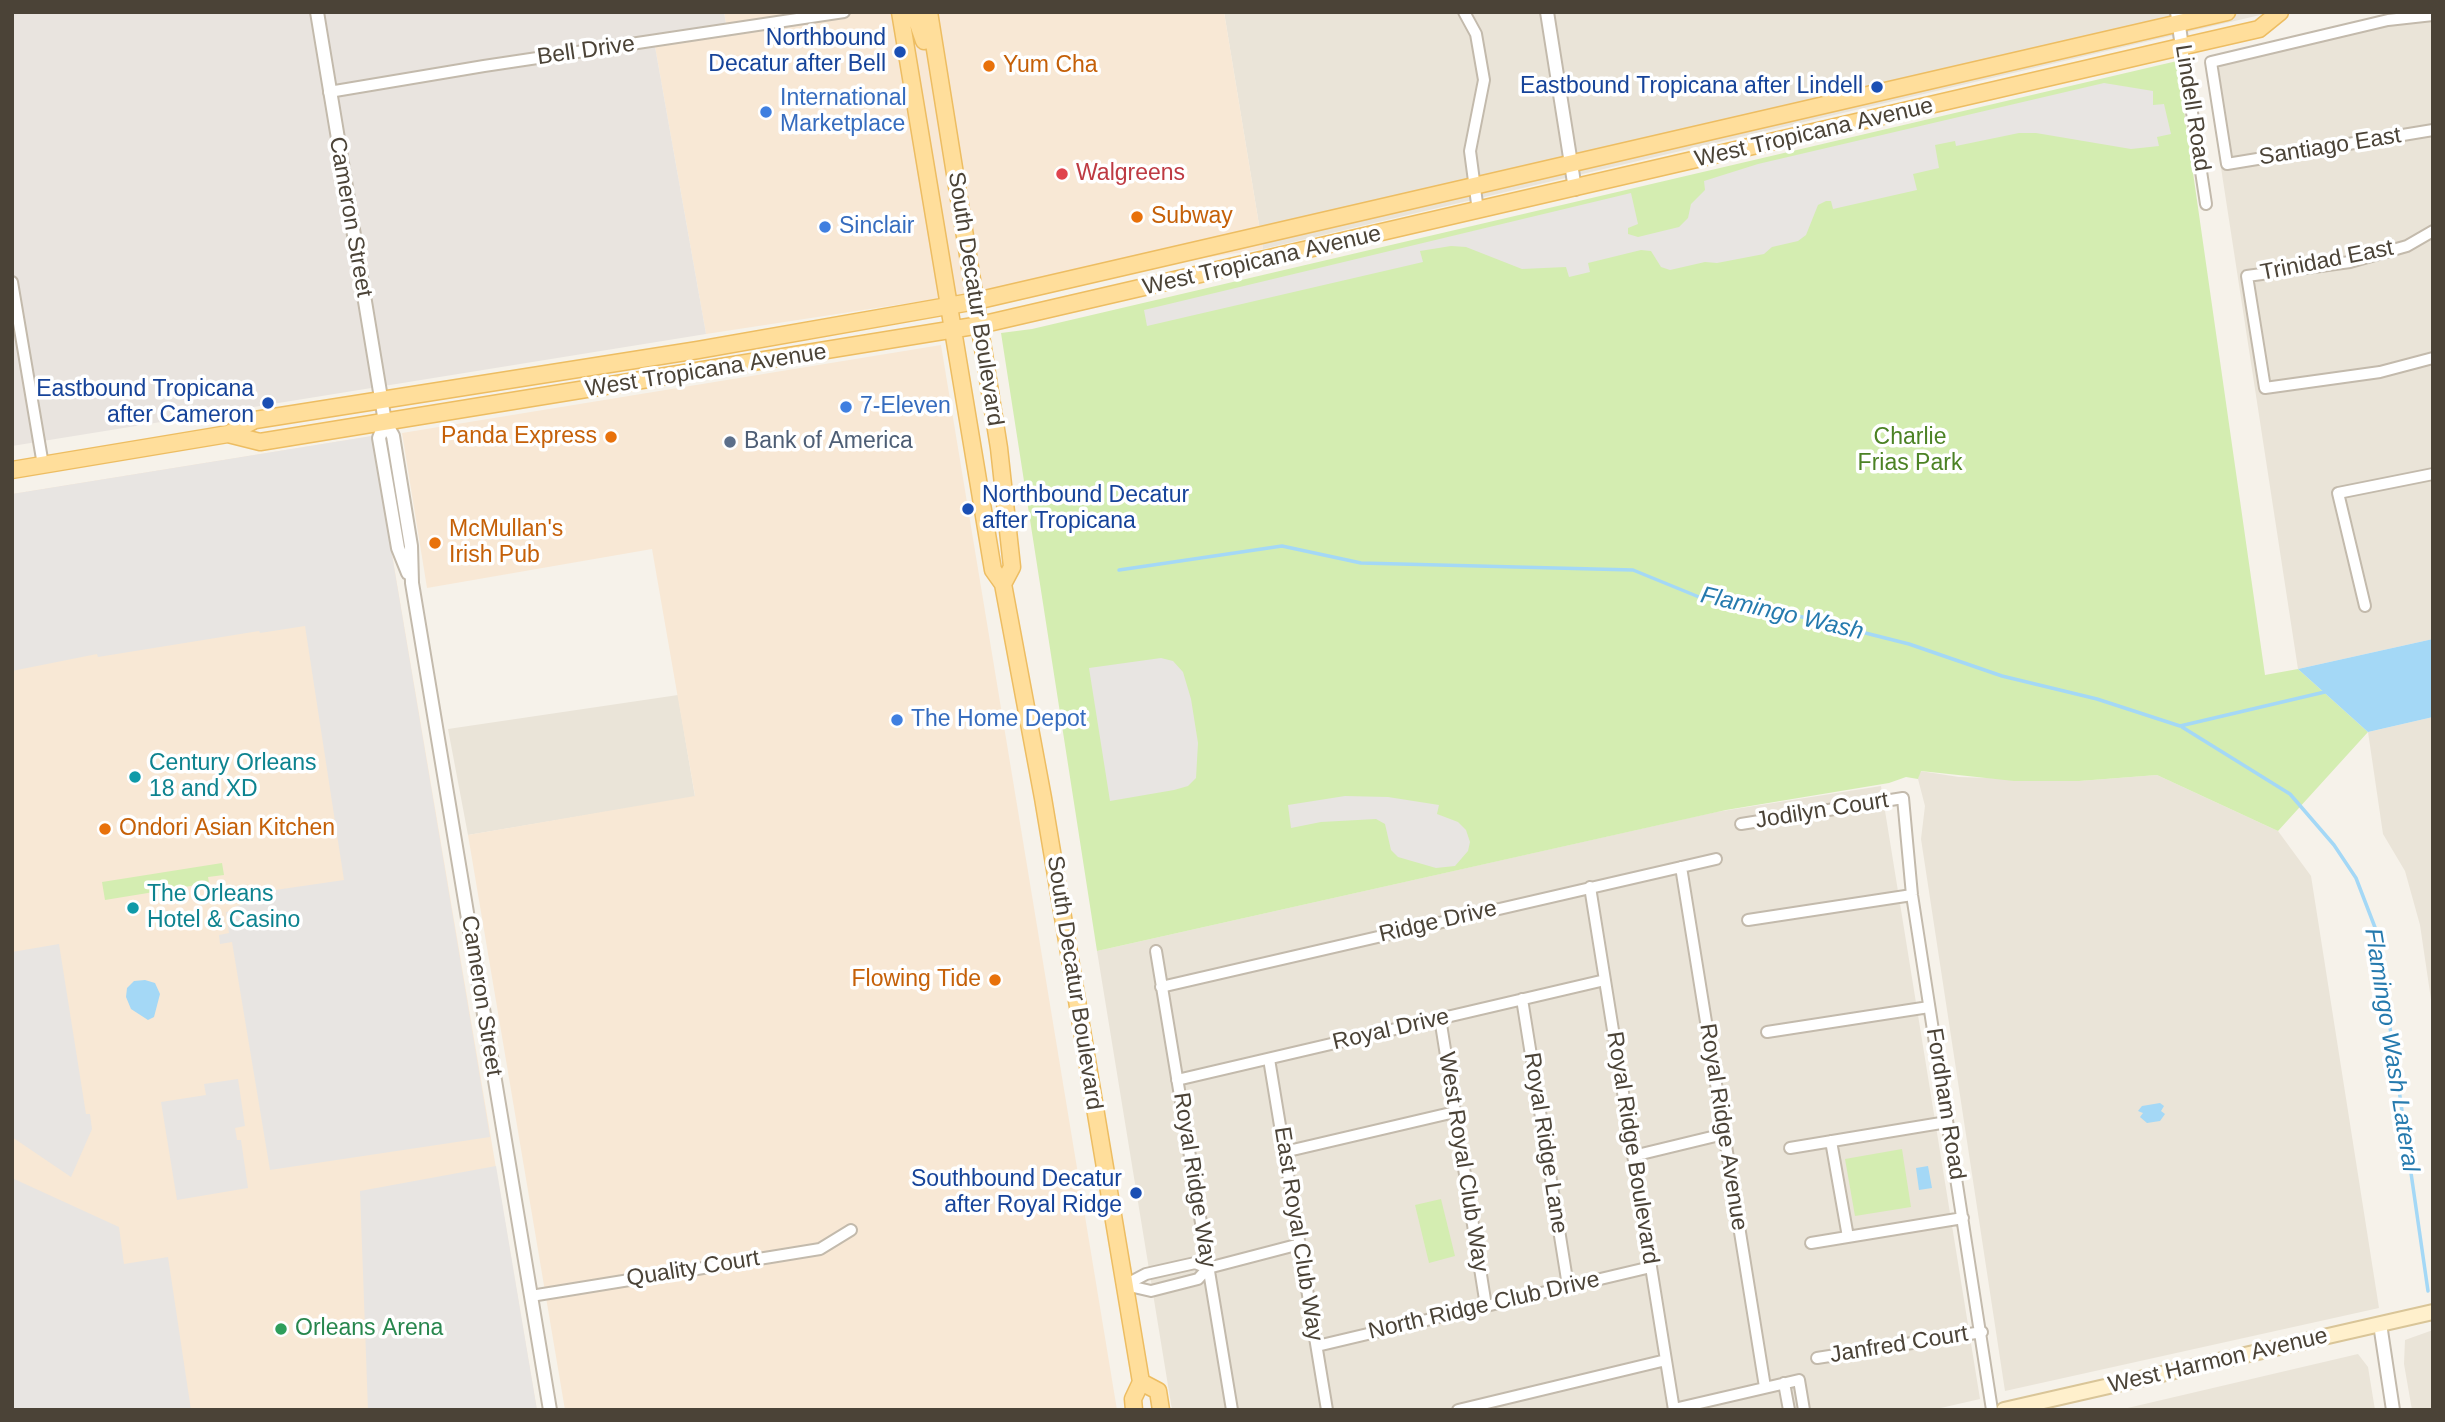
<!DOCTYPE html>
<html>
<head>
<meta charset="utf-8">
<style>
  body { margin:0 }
  #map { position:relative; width:2445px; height:1422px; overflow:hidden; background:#f6f2ea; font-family:Arial,sans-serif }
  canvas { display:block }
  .frame { position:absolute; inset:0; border:14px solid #4b4337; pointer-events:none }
</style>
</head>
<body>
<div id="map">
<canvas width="2445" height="1422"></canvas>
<div class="frame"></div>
</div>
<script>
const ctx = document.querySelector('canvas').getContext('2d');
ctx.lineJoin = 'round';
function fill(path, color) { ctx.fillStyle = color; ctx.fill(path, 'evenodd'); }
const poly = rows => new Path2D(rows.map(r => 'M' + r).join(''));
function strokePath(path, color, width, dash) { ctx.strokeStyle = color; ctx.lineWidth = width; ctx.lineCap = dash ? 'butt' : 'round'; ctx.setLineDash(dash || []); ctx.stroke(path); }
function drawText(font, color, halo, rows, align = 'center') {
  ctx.font = font + ' Arial,sans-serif'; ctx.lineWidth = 7; ctx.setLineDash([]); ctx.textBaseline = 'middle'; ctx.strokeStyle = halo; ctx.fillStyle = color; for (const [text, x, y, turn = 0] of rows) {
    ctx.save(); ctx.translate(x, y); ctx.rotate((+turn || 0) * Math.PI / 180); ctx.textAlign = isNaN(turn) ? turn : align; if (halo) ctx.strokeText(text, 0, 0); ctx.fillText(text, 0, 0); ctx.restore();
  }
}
const residential = poly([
  [1224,12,2273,12,1263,249],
  [2400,12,2433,12,2433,639,2298,669,2206,70,2215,57],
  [678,695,695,797,468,835,448,729],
  [2433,717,2433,1013,2420,925,2405,871,2383,834,2368,732],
  [1920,771,1959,777,2079,781,2157,775,2278,831,2311,876,2379,1308,2005,1391,1921,839,1925,806,1918,779],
  [1881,786,1980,1399,1932,1410,1172,1410,1097,951,1716,812],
  [2433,1330,2433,1410,2412,1410,2404,1364,2405,1340],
  [2358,1354,2368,1367,2375,1410,2119,1410]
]);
const commercial = poly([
  [724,12,1224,12,1263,249,706,334,654,41,727,29],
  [941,345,1117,1410,565,1410,468,835,695,796,652,549,427,588,402,433],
  [372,436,537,1410,12,1410,12,494]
]);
const industrial = poly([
  [12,12,724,12,727,30,654,41,706,334,12,446]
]);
const green = poly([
  [2177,61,2265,675,2298,669,2368,732,2278,831,2157,775,2079,781,2014,781,1921,771,1918,779,1906,777,1889,783,1726,810,1097,951,1001,333,1032,329],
  [222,863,224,875,208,877,209,883,105,900,102,882],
  [1902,1149,1911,1207,1855,1216,1845,1159],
  [1441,1199,1455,1256,1429,1263,1415,1205]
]);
const parking = poly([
  [2104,83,2153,91,2153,105,2164,104,2171,134,2157,137,2159,146,2131,149,2036,133,2019,133,1956,146,1955,141,1935,145,1939,168,1913,174,1917,190,1833,209,1831,201,1826,201,1818,205,1806,235,1798,241,1772,247,1764,254,1717,263,1705,262,1670,270,1661,267,1651,251,1641,250,1588,263,1590,272,1569,277,1566,267,1522,269,1466,247,1451,246,1420,251,1423,262,1147,326,1144,310,1631,193,1638,224,1628,228,1628,234,1638,237,1679,227,1688,218,1691,204,1705,190,1704,181,1758,164],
  [372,436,490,1137,270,1170,232,942,220,944,219,935,229,933,226,912,237,910,236,906,242,905,241,895,344,880,305,626,260,633,259,631,98,657,97,654,12,671,12,494],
  [1161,658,1173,661,1183,672,1191,699,1198,743,1196,778,1188,786,1174,790,1110,801,1089,668],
  [1345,796,1388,797,1439,805,1437,814,1458,822,1466,830,1470,842,1468,851,1455,866,1436,868,1398,857,1391,850,1385,824,1376,819,1321,822,1291,828,1288,805],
  [59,944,86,1114,90,1114,92,1129,71,1177,12,1137,12,952],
  [238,1079,245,1126,235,1128,237,1140,241,1140,248,1188,177,1200,161,1102,206,1095,204,1084],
  [496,1166,537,1410,368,1410,360,1191],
  [12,1178,119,1227,124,1264,168,1257,191,1410,12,1410]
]);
const water = poly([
  [2433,639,2433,717,2368,732,2298,669],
  [145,980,155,983,160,994,154,1017,148,1020,131,1009,126,997,127,988,134,981],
  [2160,1103,2164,1106,2161,1111,2165,1114,2160,1121,2147,1123,2140,1117,2143,1113,2138,1111,2142,1106],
  [1928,1166,1932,1188,1919,1190,1916,1168]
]);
const stream = poly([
  [1119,570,1282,546,1361,563,1633,570,1699,597,1798,616,1909,644,2002,676,2097,699,2180,726,2329,691],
  [2182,727,2290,794,2334,845,2356,878,2376,930,2428,1291]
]);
const minor = poly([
  [1464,12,1476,34,1484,80,1470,151,1478,211],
  [2433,15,2388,20,2211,62,2227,164,2433,130],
  [2182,47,2206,204],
  [329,92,484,66,844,12],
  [2433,231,2407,246,2350,262,2247,276,2265,388,2380,372,2433,358],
  [12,282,43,465],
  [2365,606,2338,493,2433,474],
  [1741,824,1903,798,1912,895,1992,1410],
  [1681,867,1765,1387],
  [1590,887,1674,1410],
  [1748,920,1912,895],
  [1156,951,1232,1410],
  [1161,987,1716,859],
  [1522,999,1568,1286],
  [1440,1018,1486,1306],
  [1767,1032,1929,1007],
  [1269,1059,1327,1410],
  [1177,1080,1605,980],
  [1831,1141,1848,1237],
  [1790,1148,1947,1122],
  [1284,1152,1455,1112],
  [1633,1156,1724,1134],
  [1811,1243,1963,1218],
  [1208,1268,1300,1244],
  [1125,1285,1151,1291,1198,1279,1208,1268],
  [1125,1285,1146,1274,1195,1263,1208,1268],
  [531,1296,820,1249,851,1230],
  [1317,1346,1651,1267],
  [1817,1358,1982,1332],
  [1784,1383,1789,1410],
  [1674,1409,1799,1380,1804,1410],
  [1458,1410,1666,1360]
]);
const tertiary = poly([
  [317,12,385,422,393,436,411,546,412,583,550,1410],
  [1547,12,1575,189],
  [2177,12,2182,47],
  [385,422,379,438,398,548,408,573],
  [2380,1324,2393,1410]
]);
const secondary = poly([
  [2004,1410,2433,1312]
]);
const primary = poly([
  [900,12,993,570,1003,584,1043,798,1141,1382,1133,1399,1134,1410],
  [914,12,924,41],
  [929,12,999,448,1012,567,1003,584],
  [228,434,260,442,980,325,2202,42,2259,29,2280,12],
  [12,470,228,434,255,420,698,350,976,301,2227,12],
  [1141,1382,1158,1391,1161,1410]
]);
const markers = [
  [900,52,7,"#1a4fb4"],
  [989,66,7,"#e8710a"],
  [1877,87,7,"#1a4fb4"],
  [766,112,7,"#3f7fe0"],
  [1062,174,7,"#e0444e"],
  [1137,217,7,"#e8710a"],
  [825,227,7,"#3f7fe0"],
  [268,403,7,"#1a4fb4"],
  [846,407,7,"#3f7fe0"],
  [611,437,7,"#e8710a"],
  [730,442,7,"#5c6f8a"],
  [968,509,7,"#1a4fb4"],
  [435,543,7,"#e8710a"],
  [897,720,7,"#3f7fe0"],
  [135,777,7,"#0f9aa8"],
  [105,829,7,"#e8710a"],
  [133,908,7,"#0f9aa8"],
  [995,980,7,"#e8710a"],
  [1136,1193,7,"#1a4fb4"],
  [281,1329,7,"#2e9e5b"]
];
const transitNames = [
  ["Northbound",886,39],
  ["Decatur after Bell",886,65],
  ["Eastbound Tropicana after Lindell",1863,87],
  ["Eastbound Tropicana",254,390],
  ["after Cameron",254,416],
  ["Northbound Decatur",982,496,"left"],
  ["after Tropicana",982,522,"left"],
  ["Southbound Decatur",1122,1180],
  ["after Royal Ridge",1122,1206]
];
const streetNames = [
  ["Bell Drive",586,51,-8],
  ["Lindell Road",2192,108,81],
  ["West Tropicana Avenue",1814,133,-13],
  ["Santiago East",2330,147,-9],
  ["Cameron Street",350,217,80],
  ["West Tropicana Avenue",1262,261,-13],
  ["Trinidad East",2327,261,-11],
  ["South Decatur Boulevard",975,299,81],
  ["West Tropicana Avenue",706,371,-9],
  ["Jodilyn Court",1822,811,-9],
  ["Ridge Drive",1438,922,-13],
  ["South Decatur Boulevard",1074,983,81],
  ["Cameron Street",481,996,81],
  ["Royal Drive",1391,1030,-13],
  ["Fordham Road",1945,1104,81],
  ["Royal Ridge Avenue",1723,1127,81],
  ["Royal Ridge Lane",1545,1143,81],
  ["Royal Ridge Boulevard",1632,1148,81],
  ["West Royal Club Way",1463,1162,81],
  ["Royal Ridge Way",1194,1180,81],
  ["East Royal Club Way",1298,1234,81],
  ["Quality Court",693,1269,-9],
  ["North Ridge Club Drive",1484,1306,-13],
  ["Janfred Court",1899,1345,-9],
  ["West Harmon Avenue",2218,1361,-13]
];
const foodNames = [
  ["Yum Cha",1003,66],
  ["Subway",1151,217],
  ["Panda Express",597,437,"right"],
  ["McMullan's",449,530],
  ["Irish Pub",449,556],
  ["Ondori Asian Kitchen",119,829],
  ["Flowing Tide",981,980,"right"]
];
const shopNames = [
  ["International",780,99],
  ["Marketplace",780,125],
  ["Sinclair",839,227],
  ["7-Eleven",860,407],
  ["The Home Depot",911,720]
];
const healthNames = [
  ["Walgreens",1076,174]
];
const parkNames = [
  ["Charlie",1910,438],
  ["Frias Park",1910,464]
];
const serviceNames = [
  ["Bank of America",744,442]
];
const cultureNames = [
  ["Century Orleans",149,764],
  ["18 and XD",149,790],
  ["The Orleans",147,895],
  ["Hotel & Casino",147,921]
];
const leisureNames = [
  ["Orleans Arena",295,1329]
];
const waterNames = [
  ["Flamingo Wash",1782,614,13],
  ["Flamingo Wash Lateral",2391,1050,81]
];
fill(residential, '#eae4d8');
fill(commercial, '#f8e8d5');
fill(industrial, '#e9e4df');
fill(green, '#d4edb1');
fill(parking, '#e8e5e2');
fill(water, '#a4d8f6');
strokePath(stream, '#a4d8f6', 3.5);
strokePath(minor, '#c3baac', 14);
strokePath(tertiary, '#c3baac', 16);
strokePath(secondary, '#d9c598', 18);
strokePath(primary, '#edbd62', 19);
strokePath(minor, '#fff', 10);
strokePath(tertiary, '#fff', 12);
strokePath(secondary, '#fff0cc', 14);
strokePath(primary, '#ffde9b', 16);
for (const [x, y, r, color] of markers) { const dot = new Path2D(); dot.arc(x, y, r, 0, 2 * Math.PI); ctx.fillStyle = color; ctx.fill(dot); strokePath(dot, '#fff', 2.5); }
drawText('23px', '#164399', '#fff', transitNames, 'right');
drawText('23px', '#4b4337', '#fff', streetNames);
drawText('23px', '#c56008', '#fff', foodNames, 'left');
drawText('23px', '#366cbe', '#fff', shopNames, 'left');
drawText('23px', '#be3a42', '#fff', healthNames, 'left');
drawText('23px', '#4c8225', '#fff', parkNames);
drawText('23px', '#4e5e75', '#fff', serviceNames, 'left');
drawText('23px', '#0d838f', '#fff', cultureNames, 'left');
drawText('23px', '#27864d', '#fff', leisureNames, 'left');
drawText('italic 24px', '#257aae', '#fff', waterNames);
</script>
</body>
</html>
